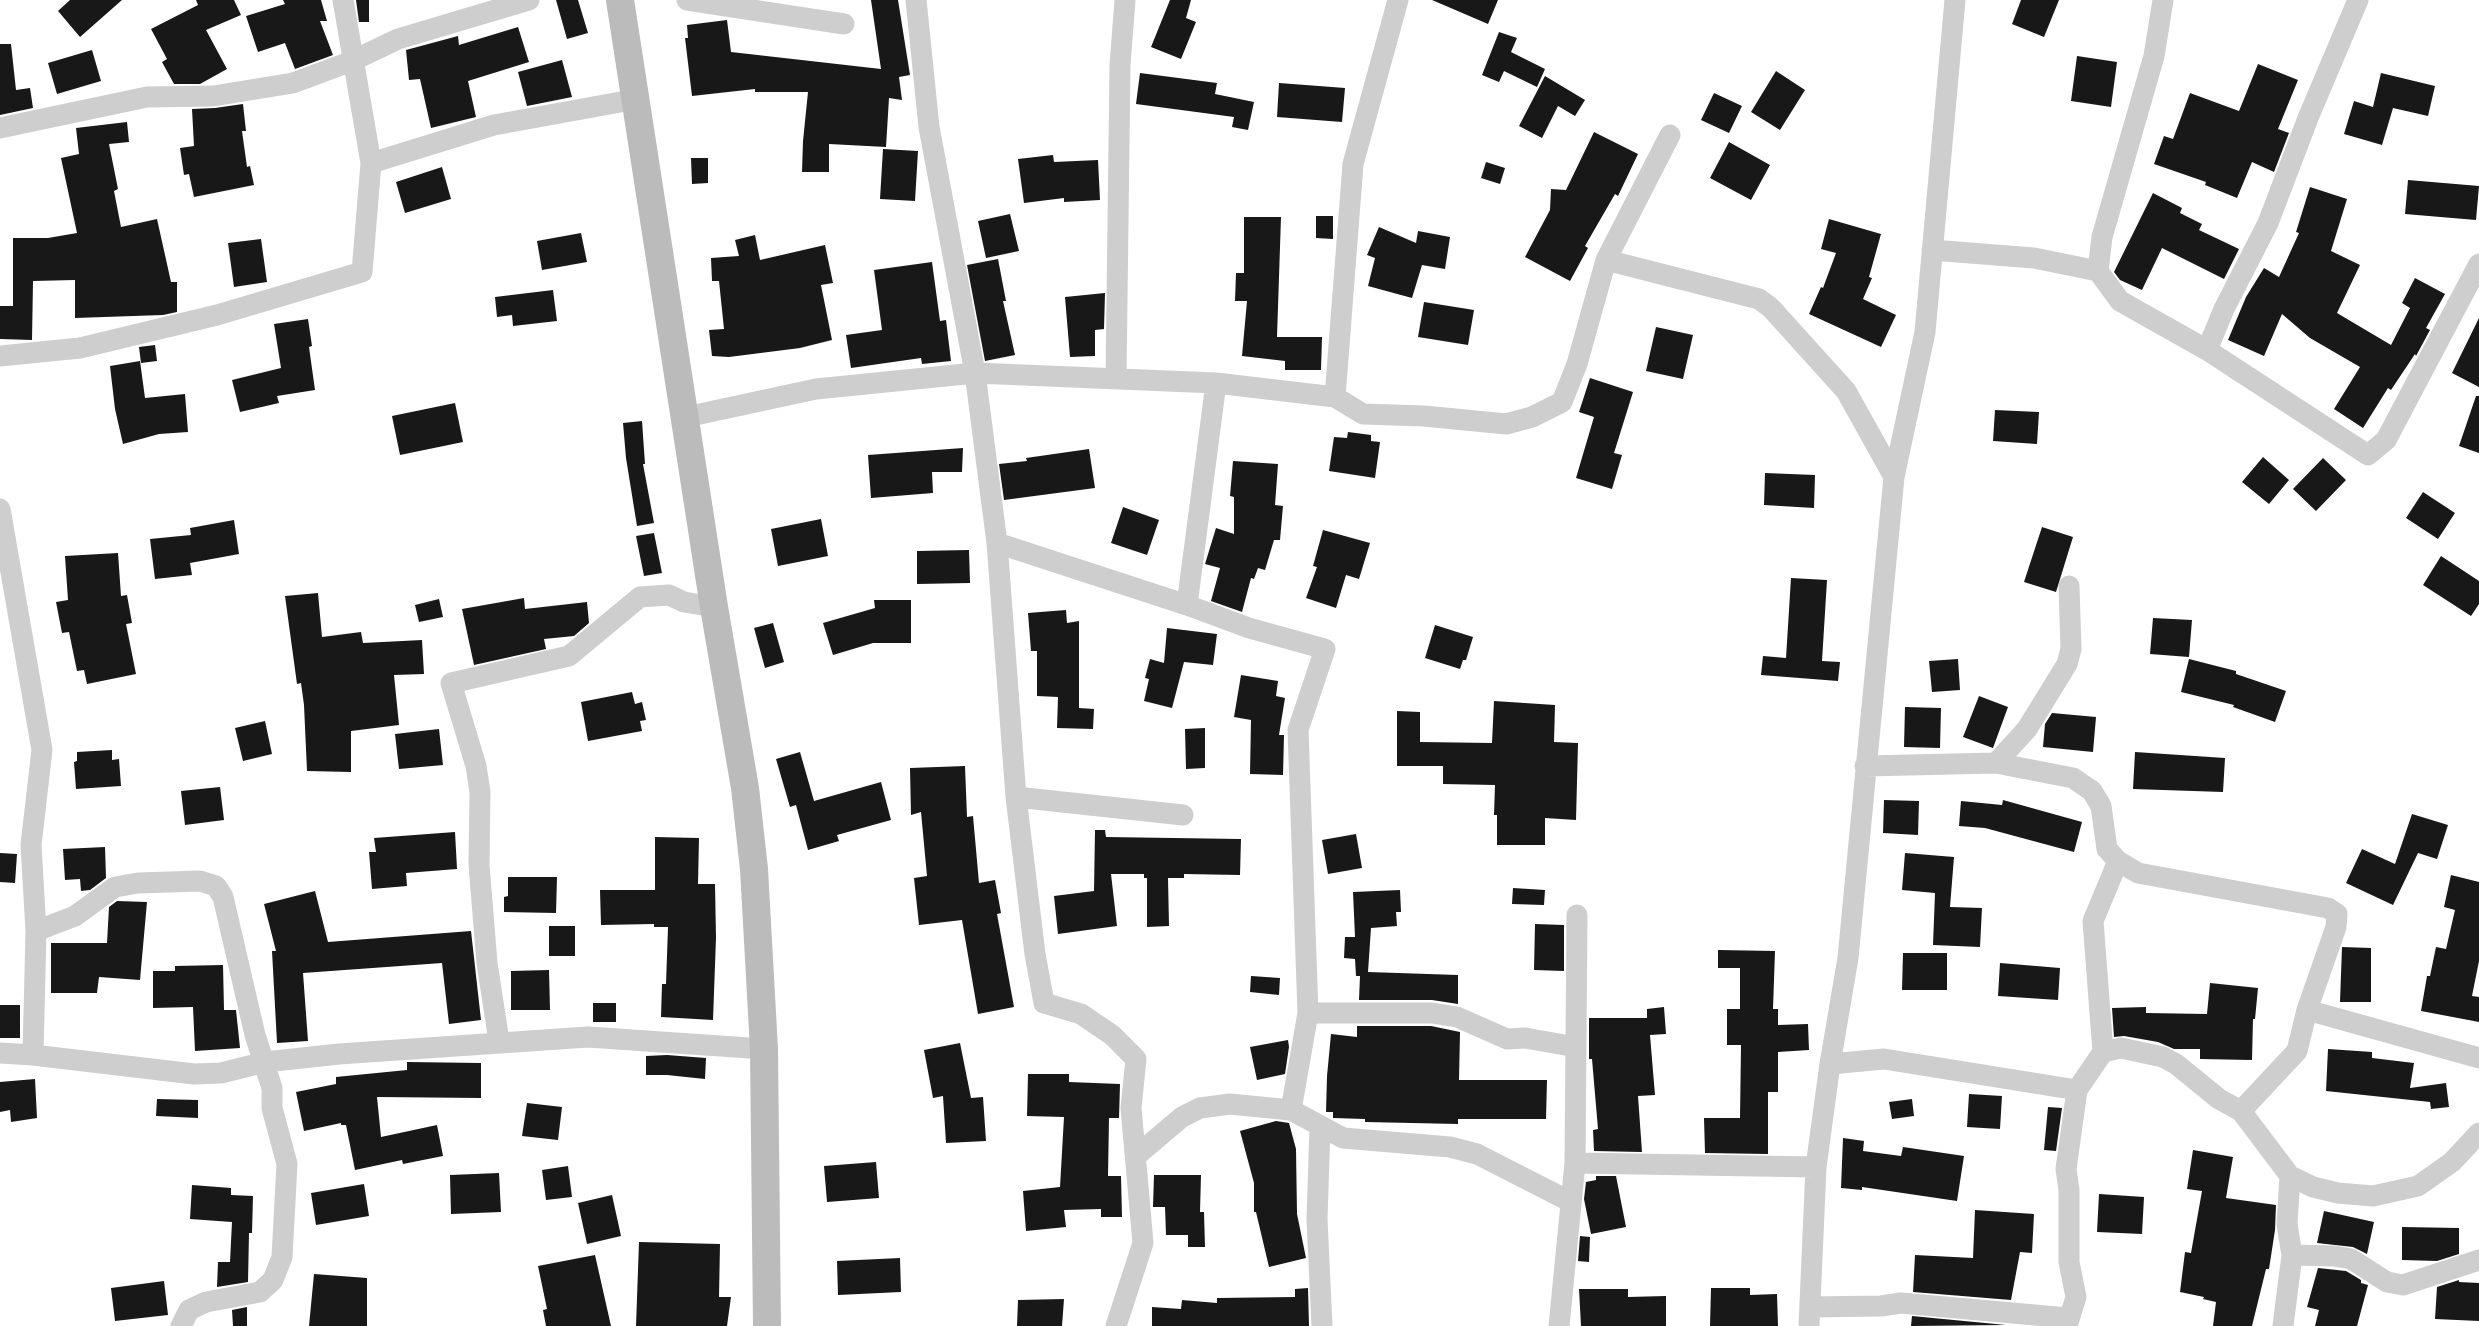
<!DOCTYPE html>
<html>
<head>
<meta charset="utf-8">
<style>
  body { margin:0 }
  canvas { display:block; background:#fff }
</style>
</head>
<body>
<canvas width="2479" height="1326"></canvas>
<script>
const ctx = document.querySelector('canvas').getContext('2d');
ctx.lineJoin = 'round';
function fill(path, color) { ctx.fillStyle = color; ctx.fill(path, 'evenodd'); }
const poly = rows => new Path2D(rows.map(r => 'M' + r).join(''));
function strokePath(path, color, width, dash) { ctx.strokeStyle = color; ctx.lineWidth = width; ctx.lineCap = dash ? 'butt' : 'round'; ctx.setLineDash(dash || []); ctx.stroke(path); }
const building = poly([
  [70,0,122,0,80,37,58,11],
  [196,0,234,0,241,15,206,30,227,69,200,84,174,84,162,62,167,59,151,29,198,5],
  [283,0,321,0,327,21,320,21,333,55,295,69,285,43,258,52,246,16,285,4],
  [356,0,369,0,369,22,359,22],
  [556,0,578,0,588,33,567,39],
  [871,0,898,0,910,75,899,77,902,100,889,98,886,147,829,144,829,172,802,172,803,141,808,92,755,92,755,89,692,96,685,38,688,38,687,25,727,20,731,52,881,69],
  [1170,0,1191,0,1186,18,1196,22,1181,59,1151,47],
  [1432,0,1498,0,1488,24],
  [2021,0,2059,0,2044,37,2012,24],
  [518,27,529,62,468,81,476,117,431,128,420,79,409,80,406,50,458,36,459,45],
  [1499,32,1517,38,1511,52,1545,69,1537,87,1504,71,1499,82,1482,75],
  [0,44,11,44,16,90,30,88,33,108,0,115],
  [92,50,101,81,57,94,48,63],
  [2077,56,2117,62,2111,107,2071,101],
  [562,60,572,97,527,106,518,72],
  [2258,64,2298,80,2278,129,2289,133,2274,172,2252,162,2237,198,2205,185,2206,182,2154,164,2164,136,2173,139,2190,93,2239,111],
  [1776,71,1805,90,1780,130,1751,112],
  [1140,73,1217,83,1215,94,1254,102,1248,130,1232,127,1234,117,1136,104],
  [2381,73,2435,86,2428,116,2393,108,2382,145,2344,134,2354,101,2373,107],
  [1545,76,1585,100,1575,116,1558,106,1542,138,1519,126],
  [1279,83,1345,88,1342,122,1277,117],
  [1714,93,1742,106,1729,133,1701,120],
  [243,104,246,131,242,131,247,167,250,166,254,185,194,197,189,174,184,175,180,148,194,146,192,109,215,108],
  [127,122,129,142,109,144,118,189,114,191,121,227,157,219,171,282,177,282,177,312,163,315,75,318,75,280,33,281,32,340,0,339,0,306,13,306,13,238,48,238,77,233,61,158,79,154,76,128],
  [1594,132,1638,154,1618,196,1615,194,1585,246,1588,248,1570,281,1525,257,1550,210,1551,189,1566,190],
  [1729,142,1770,165,1751,200,1710,178],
  [883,149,918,151,915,201,880,199],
  [1053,155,1054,162,1098,160,1100,200,1064,202,1064,198,1024,203,1018,159],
  [691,158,708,158,708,183,692,184],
  [1486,162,1505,168,1500,184,1481,178],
  [442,167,451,199,405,213,396,182],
  [2408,180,2479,186,2476,220,2405,214],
  [2310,187,2347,199,2331,251,2360,265,2337,313,2391,345,2410,308,2402,303,2415,278,2445,294,2426,328,2430,330,2416,356,2415,354,2391,390,2388,388,2363,428,2334,409,2360,367,2310,338,2282,314,2264,356,2228,340,2246,297,2264,268,2279,277,2299,233,2296,232],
  [2153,193,2182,208,2180,213,2202,224,2199,230,2239,249,2224,279,2162,248,2142,290,2120,280,2114,272],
  [1010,214,1019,251,986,258,978,221],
  [1316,216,1333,216,1333,239,1316,238],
  [1244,217,1281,217,1277,337,1322,337,1321,370,1285,370,1285,361,1242,356,1247,301,1235,301,1236,273,1244,273],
  [1829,219,1881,234,1869,277,1872,278,1863,299,1896,315,1881,347,1809,314,1821,287,1823,288,1836,253,1821,249],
  [1379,227,1416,243,1418,231,1450,237,1445,269,1422,265,1412,298,1368,286,1375,258,1367,255],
  [581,233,587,262,542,270,537,241],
  [755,235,760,260,825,245,833,283,821,285,832,340,800,348,729,357,712,356,709,330,724,329,719,281,712,281,711,258,739,256,735,240],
  [261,239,267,282,234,287,228,243],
  [998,259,1006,301,1003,301,1015,355,985,361,967,265],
  [932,262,940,321,946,320,951,361,922,364,921,358,851,368,846,335,882,330,874,270],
  [553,290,557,321,513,326,512,315,497,317,495,297],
  [1105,293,1104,329,1095,330,1095,356,1070,357,1065,297],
  [1424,302,1474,310,1468,345,1418,337],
  [2479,318,2479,387,2452,373],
  [308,319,312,346,309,347,315,390,277,396,279,403,240,412,232,380,281,368,274,324],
  [1656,327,1693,335,1683,379,1646,371],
  [155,345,157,361,141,363,139,347],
  [140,361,145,398,185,394,188,432,159,434,123,444,115,409,110,366],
  [1590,378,1633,392,1614,453,1622,455,1612,489,1576,478,1594,417,1579,412],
  [2476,396,2479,396,2479,453,2459,446],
  [455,403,463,442,400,455,392,416],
  [1995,410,2039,412,2037,444,1993,441],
  [642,421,645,464,643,464,654,523,637,526,626,458,623,423],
  [1348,432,1371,435,1371,441,1380,442,1375,478,1329,471,1334,437,1347,438],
  [963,448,962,472,932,472,933,493,871,498,868,455],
  [1089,449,1095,488,1004,500,999,464,1027,461,1026,458],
  [2263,457,2289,480,2269,504,2242,482],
  [2323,458,2346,480,2316,511,2293,489],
  [1233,461,1278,464,1275,505,1283,506,1280,540,1274,540,1265,570,1258,568,1254,579,1251,578,1242,612,1211,601,1220,568,1205,564,1216,528,1234,534,1234,497,1230,496],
  [1765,473,1815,475,1814,508,1764,505],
  [2423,492,2455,513,2438,539,2406,518],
  [1123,507,1159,520,1147,555,1111,543],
  [821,519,828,556,778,566,771,529],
  [234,520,239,554,190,563,192,575,155,579,150,539,191,535,190,528],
  [2042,527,2073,537,2056,592,2024,582],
  [1323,530,1370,543,1359,579,1346,575,1336,608,1306,598,1317,567,1313,566],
  [654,533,662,573,644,576,636,536],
  [969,550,970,583,917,584,917,551],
  [118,553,121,596,127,595,132,623,126,624,136,674,87,684,84,670,77,671,69,632,62,633,56,602,68,600,65,556],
  [2441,556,2479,581,2479,604,2471,616,2423,585],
  [1791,578,1827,580,1822,661,1840,662,1838,681,1761,675,1763,656,1786,658],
  [318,593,322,637,361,632,363,643,422,640,424,674,394,675,399,725,351,731,351,772,307,771,304,705,301,683,297,684,285,596],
  [524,598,525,609,587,602,589,623,574,636,544,639,546,649,474,665,462,609],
  [439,599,443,617,419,622,415,605],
  [874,600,911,600,911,643,873,643,833,655,823,623,875,608],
  [1066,610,1067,623,1079,621,1079,708,1094,709,1093,729,1057,728,1058,697,1037,696,1037,651,1031,651,1028,613],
  [2153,618,2192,620,2189,657,2150,654],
  [773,623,784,662,765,668,754,628],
  [1435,625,1473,637,1466,660,1463,660,1460,669,1425,658],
  [1167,628,1217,634,1213,665,1184,662,1172,708,1144,701,1149,679,1145,678,1150,659,1164,663],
  [1958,659,1960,690,1932,692,1929,661],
  [2189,659,2236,671,2236,674,2286,691,2275,722,2233,707,2234,705,2181,692],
  [1241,675,1278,681,1276,696,1285,698,1279,735,1284,735,1283,775,1250,774,1251,720,1234,717],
  [632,692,635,704,642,702,646,720,640,721,642,731,588,741,581,702],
  [1979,696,2008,707,1993,748,1963,737],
  [1494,701,1555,705,1554,742,1578,743,1576,820,1545,818,1545,845,1497,845,1497,815,1494,815,1495,785,1443,784,1443,766,1397,766,1397,711,1420,712,1420,742,1492,743],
  [1905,707,1941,708,1940,748,1904,747],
  [2052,713,2096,717,2093,752,2043,747,2045,724],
  [265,721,272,754,243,761,235,728],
  [1205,728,1205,768,1186,769,1185,729],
  [439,729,443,765,399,769,395,734],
  [112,750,112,760,119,759,121,786,76,789,74,762,77,761,77,752],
  [800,752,814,801,881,782,891,820,837,835,839,841,808,850,796,805,790,807,776,759],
  [2135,752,2225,758,2223,792,2133,789],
  [965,766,967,817,973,816,979,883,995,880,1001,913,997,914,1014,1007,978,1014,962,920,919,925,914,878,927,876,921,812,911,815,910,768],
  [220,787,224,820,185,825,181,791],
  [1884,800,1919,801,1918,835,1883,833],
  [2003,800,2082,822,2074,852,1985,828,1959,826,1961,801,2002,805],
  [2412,814,2448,825,2437,859,2418,853,2393,905,2346,883,2362,849,2395,864],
  [1095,830,1105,830,1106,837,1241,839,1240,875,1184,874,1184,878,1168,878,1169,926,1147,927,1147,878,1144,878,1144,874,1111,874,1117,926,1058,934,1054,896,1094,891],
  [455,832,457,869,406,873,407,886,372,889,369,852,376,852,374,838],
  [1356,834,1362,868,1328,874,1322,840],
  [655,837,699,838,698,884,715,884,716,938,713,1020,661,1017,662,984,666,984,668,927,654,927,654,924,601,925,600,890,655,890],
  [105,847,106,878,90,890,81,891,80,879,65,880,63,849],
  [0,853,17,854,15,883,0,882],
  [1905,853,1954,857,1950,907,1982,908,1980,947,1933,945,1935,893,1902,890],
  [2451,875,2479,882,2479,961,2472,996,2479,997,2479,1022,2421,1011,2427,976,2430,976,2436,947,2446,949,2455,910,2444,907],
  [508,877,557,877,556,913,504,912,504,897,508,896],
  [1513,888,1545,890,1544,905,1512,904],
  [1400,890,1401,912,1396,912,1397,926,1371,928,1368,972,1458,975,1458,1004,1432,1000,1359,1000,1360,976,1356,976,1355,959,1344,958,1345,937,1355,937,1353,892],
  [315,891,328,942,471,931,481,1020,449,1024,442,963,303,973,308,1041,277,1043,272,951,276,951,264,904],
  [117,901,147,902,140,980,99,977,97,993,51,993,51,943,107,943,109,907],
  [1535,924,1564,925,1564,971,1534,970],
  [549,926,575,926,575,956,549,956],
  [2342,947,2371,948,2371,1002,2340,1002],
  [1718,950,1775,951,1773,1009,1778,1009,1778,1025,1808,1024,1809,1050,1778,1052,1778,1092,1768,1092,1768,1154,1705,1153,1704,1118,1740,1118,1741,1045,1727,1045,1727,1009,1740,1009,1740,968,1718,968],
  [1903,953,1947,953,1947,990,1902,990],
  [2000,963,2060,968,2058,1000,1998,996],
  [223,965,224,1010,236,1010,240,1048,195,1051,193,1007,153,1008,153,971,175,971,175,966],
  [549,970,550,1010,511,1010,511,971],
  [1251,976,1280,978,1279,995,1250,992],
  [2210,983,2258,988,2255,1019,2253,1019,2252,1060,2200,1059,2200,1049,2174,1049,2158,1042,2124,1036,2114,1037,2112,1008,2146,1007,2146,1013,2207,1014],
  [593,1003,616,1003,616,1022,593,1022],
  [0,1005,20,1005,20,1038,0,1038],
  [1664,1007,1666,1034,1650,1035,1655,1095,1638,1096,1642,1152,1594,1151,1593,1130,1598,1129,1592,1059,1589,1059,1589,1018,1647,1018,1647,1009],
  [1357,1026,1431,1026,1460,1032,1459,1080,1547,1080,1546,1119,1458,1119,1458,1124,1365,1122,1365,1119,1333,1118,1333,1112,1326,1112,1327,1076,1331,1034,1357,1037],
  [1288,1040,1289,1047,1285,1074,1257,1080,1250,1047],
  [960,1043,971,1098,983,1097,986,1141,946,1143,943,1096,933,1098,924,1050],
  [2328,1049,2372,1052,2372,1058,2414,1063,2410,1088,2446,1083,2449,1107,2431,1109,2430,1102,2326,1091],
  [667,1055,706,1058,705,1079,667,1075,646,1075,646,1056],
  [407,1062,481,1063,481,1098,377,1097,381,1137,437,1125,443,1156,403,1164,402,1160,355,1170,346,1125,341,1125,341,1123,304,1131,296,1092,336,1084,336,1077,407,1070],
  [1028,1074,1069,1074,1069,1082,1120,1084,1119,1118,1109,1118,1108,1176,1121,1176,1122,1217,1101,1217,1101,1209,1064,1210,1066,1227,1026,1231,1023,1191,1060,1187,1064,1117,1027,1116],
  [35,1079,37,1118,11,1122,10,1110,0,1112,0,1082],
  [1969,1094,2002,1096,2000,1129,1967,1127],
  [157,1099,198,1100,198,1118,156,1116],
  [1912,1099,1914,1116,1892,1119,1889,1102],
  [527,1103,562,1107,558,1140,522,1136],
  [2048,1107,2062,1108,2056,1151,2044,1150],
  [1276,1121,1289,1123,1296,1149,1297,1214,1306,1258,1269,1267,1256,1212,1254,1212,1254,1183,1240,1131],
  [1843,1138,1864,1141,1863,1151,1901,1156,1903,1147,1964,1156,1957,1201,1862,1187,1862,1190,1841,1188],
  [2193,1150,2233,1157,2226,1198,2276,1205,2275,1230,2269,1269,2266,1269,2252,1326,2213,1326,2216,1302,2203,1299,2204,1297,2180,1292,2185,1252,2191,1253,2202,1191,2187,1189],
  [876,1162,879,1198,827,1202,824,1166],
  [568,1166,572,1197,546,1200,542,1170],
  [499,1173,501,1212,451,1214,450,1175],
  [1154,1175,1201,1175,1200,1212,1204,1212,1205,1247,1188,1247,1188,1235,1166,1235,1165,1207,1153,1207],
  [1596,1176,1616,1176,1626,1227,1591,1234,1584,1199,1586,1182,1596,1180],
  [364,1184,369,1216,316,1225,311,1193],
  [192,1185,231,1188,231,1195,253,1196,252,1233,249,1233,248,1282,217,1287,218,1262,230,1262,232,1222,190,1219],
  [2099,1194,2144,1197,2142,1234,2097,1232],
  [612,1195,621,1236,587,1244,578,1203],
  [1975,1210,2034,1214,2032,1253,2020,1252,2011,1300,1913,1292,1915,1255,1973,1258],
  [2324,1211,2374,1222,2367,1254,2353,1247,2317,1243],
  [2402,1227,2459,1228,2459,1254,2437,1261,2402,1260],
  [1580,1236,1590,1237,1589,1262,1578,1261],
  [639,1242,720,1244,719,1297,731,1297,727,1326,636,1326],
  [595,1255,611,1326,546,1326,543,1310,547,1309,538,1266],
  [900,1258,901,1292,838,1295,837,1261],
  [2318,1268,2346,1271,2361,1280,2361,1283,2368,1285,2357,1326,2315,1326,2319,1310,2307,1307],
  [314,1274,367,1278,367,1326,309,1326],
  [2459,1280,2459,1282,2479,1283,2479,1321,2435,1319,2437,1287],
  [164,1281,168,1315,115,1321,111,1288],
  [1308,1288,1309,1326,1152,1326,1152,1307,1181,1309,1182,1300,1217,1303,1217,1298,1295,1297,1295,1289],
  [1711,1288,1750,1288,1750,1295,1777,1294,1778,1326,1710,1326],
  [1579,1289,1628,1289,1628,1297,1666,1296,1666,1326,1581,1326],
  [1064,1299,1062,1326,1017,1326,1018,1300],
  [247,1307,247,1326,233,1326,232,1310],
  [1912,1316,2006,1325,1911,1326]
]);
const minor = poly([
  [687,0,844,24],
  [916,0,929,127,975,373,997,543,1016,797,1035,954,1044,1003,1081,1014,1112,1035,1136,1059,1131,1108,1143,1243,1116,1326],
  [0,128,147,97,213,96,293,83,352,61,398,39,529,0],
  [371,163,494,125,637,99],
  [1932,250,2034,258,2098,271,2120,301,2207,350,2368,455,2386,440,2479,264],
  [1606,260,1759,299,1771,308,1846,391,1894,477],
  [2098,271,2102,237,2154,56,2163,0],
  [2207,350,2224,309,2268,223,2308,118,2358,0],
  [0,356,80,348,217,315,362,272,371,163,343,0],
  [1116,379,1120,65,1125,0],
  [1216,383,1187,605,1249,628,1325,649,1298,730,1308,1013],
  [1335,397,1353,164,1398,0],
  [686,417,816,389,975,373,1216,383,1335,397,1363,414,1424,416,1506,424,1532,417,1562,402,1577,364,1606,260,1670,135],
  [0,509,42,750,31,845,36,931,33,1055],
  [997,543,1187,605],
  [1996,763,2027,729,2067,664,2071,649,2069,586],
  [1865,766,1996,763,2073,778,2092,791,2101,806,2107,849,2118,861,2138,873,2328,908,2337,914,2336,927,2307,1010,2297,1051,2241,1111],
  [1016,797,1183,815],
  [36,931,75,916,115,887,138,883,200,881,216,886,223,897,255,1035,272,1088,272,1108,287,1164,282,1257,273,1280,260,1292,206,1302,189,1310,181,1326],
  [2307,1010,2479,1058],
  [499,1041,487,963,479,865,480,792,476,766,451,683,569,656,640,597,669,595,684,602,714,607],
  [2103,1052,2093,921,2118,861],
  [0,1053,33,1055,194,1074,221,1073,265,1062,339,1054,588,1037,764,1049],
  [1830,1064,1884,1059,2077,1090,2103,1052,2121,1048,2163,1057,2176,1064,2219,1099,2241,1111,2290,1176,2313,1187,2338,1193,2373,1196,2418,1186,2452,1162,2479,1133],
  [1291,1110,1308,1013,1432,1013,1457,1017,1507,1039,1525,1038,1576,1047],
  [1320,1127,1317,1219,1322,1326],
  [1136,1156,1182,1117,1200,1108,1230,1104,1291,1110,1343,1138,1450,1147,1477,1154,1571,1202],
  [1575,1163,1816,1167],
  [2292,1255,2334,1256,2351,1259,2387,1282,2403,1285,2479,1260],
  [1810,1307,1881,1306,1901,1303,2068,1318],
  [1559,1326,1575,1163,1577,915],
  [1809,1326,1816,1167,1830,1064,1848,958,1894,477,1925,332,1955,0],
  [2067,1326,2076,1297,2069,1262,2069,1190,2066,1169,2077,1090],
  [2283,1326,2292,1255,2287,1224,2290,1176]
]);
const secondary = poly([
  [620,0,714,607,745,788,754,869,764,1049,767,1326]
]);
fill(building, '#181818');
strokePath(minor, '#cecece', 21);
strokePath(secondary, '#bbb', 28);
</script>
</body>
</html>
